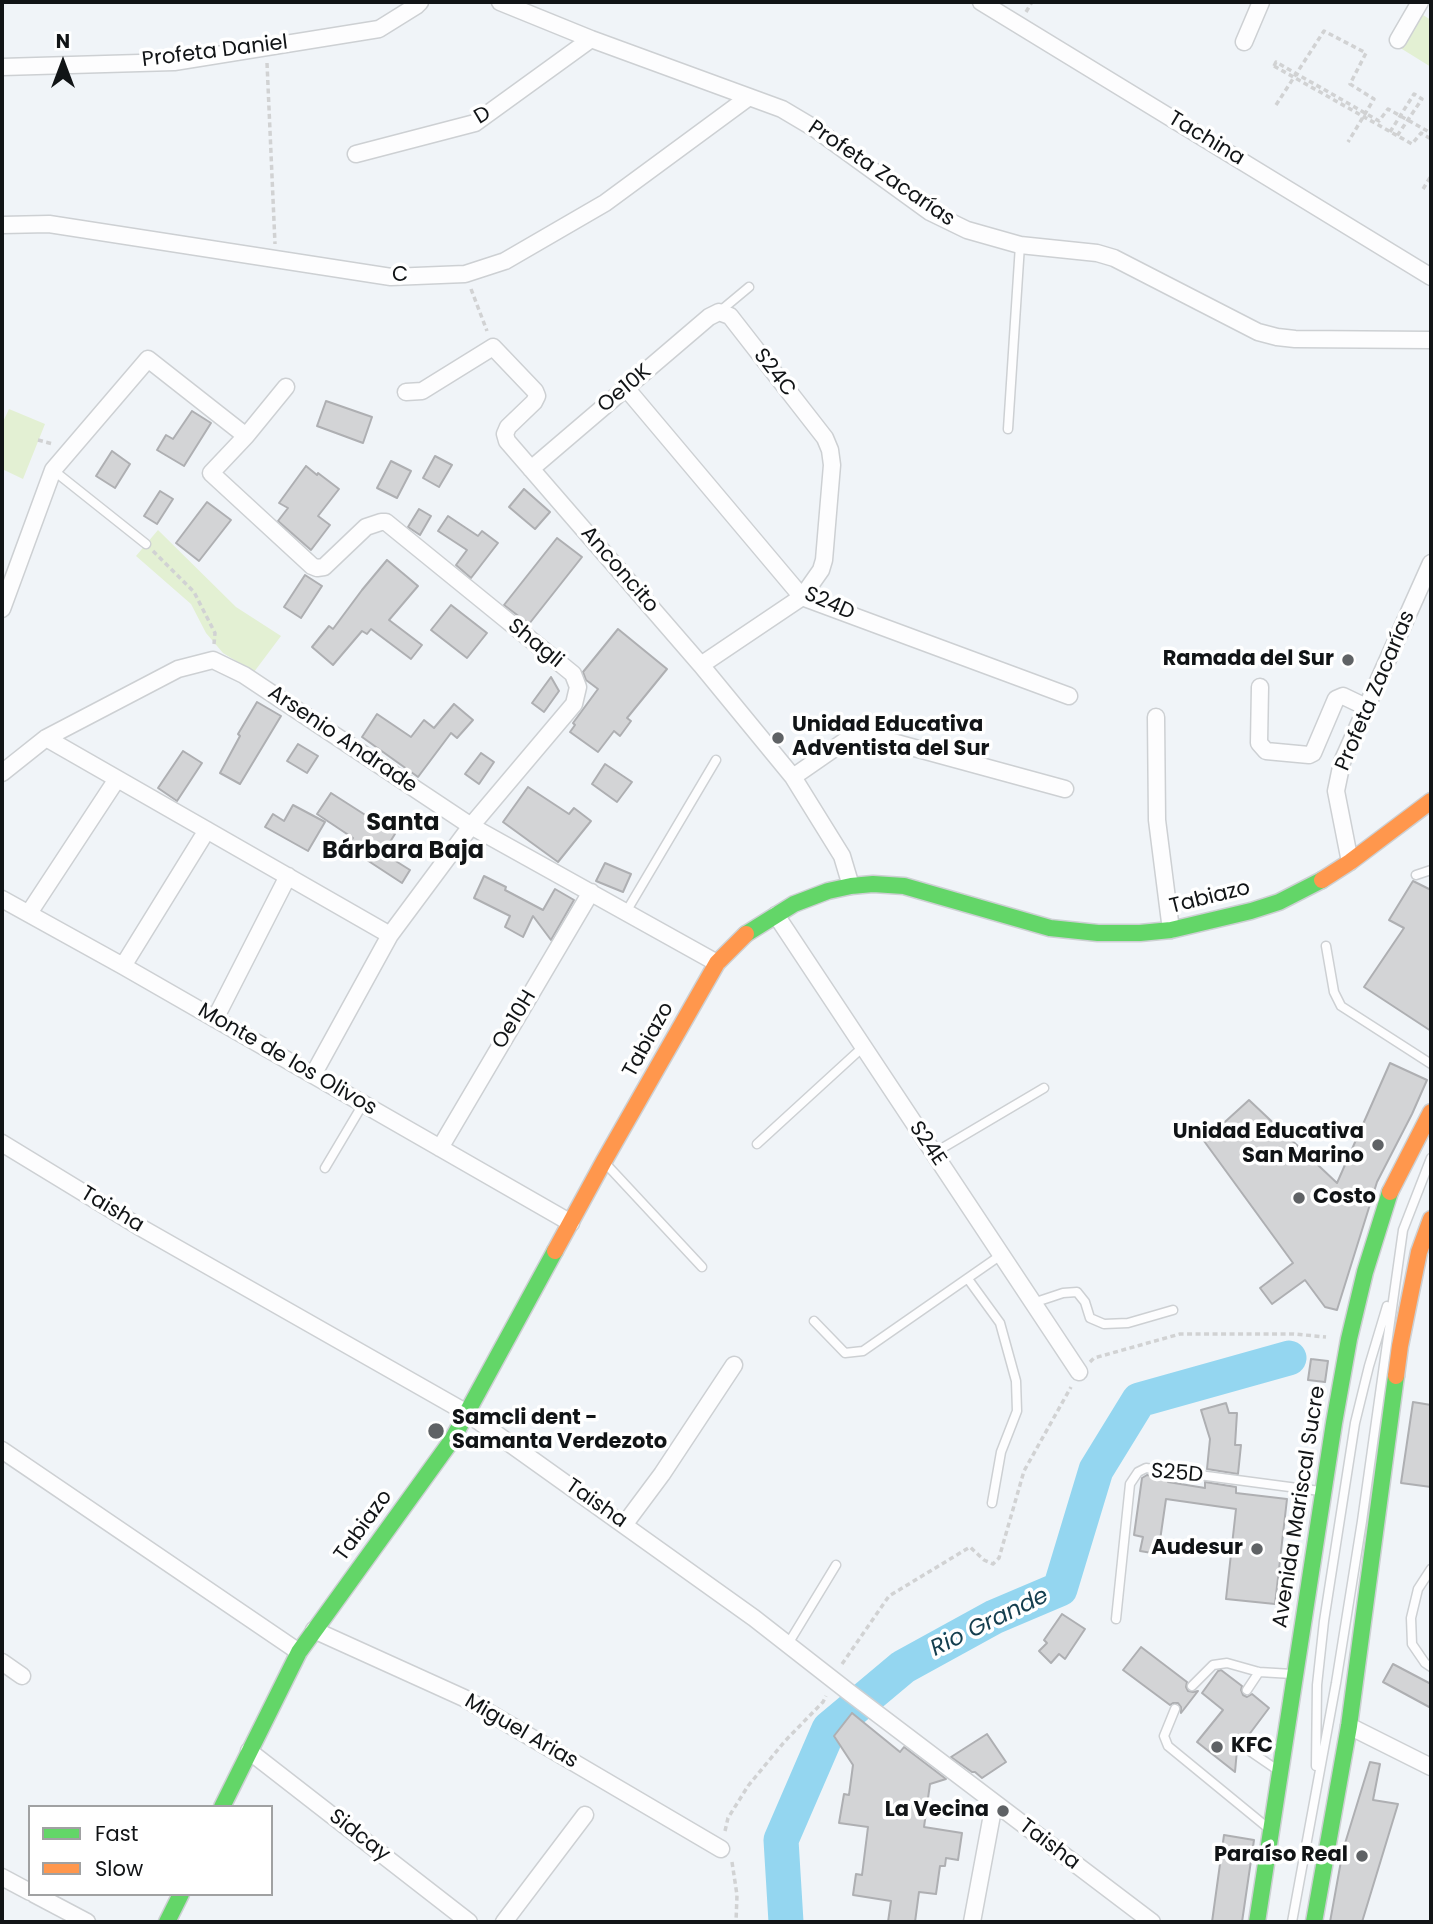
<!DOCTYPE html>
<html>
<head>
<meta charset="utf-8">
<style>
  body { margin:0 }
  #map { position:relative; width:1433px; height:1924px; overflow:hidden; background:#f0f4f8; font-family:Poppins,sans-serif }
  canvas { display:block }
  .frame { position:absolute; inset:0; border:4px solid #111416; pointer-events:none }
  .legend { position:absolute; left:28px; top:1805px; width:245px; height:91px; box-sizing:border-box; background:#fff; border:2px solid #a0a1a2; margin:0; padding:9px 12px; list-style:none; font-size:21px; color:#111416 }
  .legend li { display:flex; align-items:center; gap:14px; height:35px }
  .legend b { width:35px; border:2px solid #a0a1a2 }
  .north { position:absolute; left:28px; top:28px; width:70px; height:70px; -webkit-text-stroke:5px #fff; paint-order:stroke; rotate:0deg; font-size:19px; font-weight:700; line-height:28px; text-align:center; color:#111416 }
  .north::after { content:''; display:block; margin:auto; width:24px; height:32px; background:#111416; clip-path:polygon(50% 0,100% 100%,50% 72%,0 100%) }
</style>
</head>
<body>
<div id="map">
<canvas width="1433" height="1924"></canvas>
<div class="frame"></div>
<ul class="legend">
<li><b style="height:9px;background:#63d668"></b>Fast</li>
<li><b style="height:9px;background:#ff974d"></b>Slow</li>
</ul>
<div class="north">N</div>
</div>
<script>
const ctx = document.querySelector('canvas').getContext('2d');
ctx.lineJoin = 'round';
function fill(path, color) { ctx.fillStyle = color; ctx.fill(path, 'evenodd'); }
const poly = rows => new Path2D(rows.map(r => 'M' + r).join(''));
function strokePath(path, color, width, dash) { ctx.strokeStyle = color; ctx.lineWidth = width; ctx.lineCap = dash ? 'butt' : 'round'; ctx.setLineDash(dash || []); ctx.stroke(path); }
function drawText(font, color, halo, rows, align = 'center') {
  ctx.font = font + ' Poppins,sans-serif'; ctx.lineWidth = 7; ctx.setLineDash([]); ctx.textBaseline = 'middle'; ctx.strokeStyle = halo; ctx.fillStyle = color; for (const [text, x, y, turn = 0] of rows) {
    ctx.save(); ctx.translate(x, y); ctx.rotate((+turn || 0) * Math.PI / 180); ctx.textAlign = isNaN(turn) ? turn : align; if (halo) ctx.strokeText(text, 0, 0); ctx.fillText(text, 0, 0); ctx.restore();
  }
}
const green = poly([
  [1423,15,1431,20,1431,67,1402,49,1399,44],
  [9,409,45,424,23,479,2,469,2,424],
  [158,530,236,607,281,636,254,672,223,653,206,633,191,604,136,556]
]);
const river = poly([
  [786,1922,781,1840,829,1729,903,1667,994,1617,1060,1589,1096,1470,1139,1400,1289,1358]
]);
const building = poly([
  [326,401,372,417,363,443,317,426,326,401],
  [192,411,211,423,184,466,157,450,166,435,173,439,192,411],
  [112,451,130,464,115,488,96,476,112,451],
  [435,456,452,465,439,487,423,478,435,456],
  [391,461,411,471,397,498,377,488,391,461],
  [306,466,317,475,318,473,339,489,318,516,330,525,311,550,278,521,288,508,279,503,306,466],
  [524,489,550,512,535,529,509,507,524,489],
  [160,491,173,499,157,524,144,516,160,491],
  [207,502,231,520,199,561,176,543,207,502],
  [419,509,431,516,420,535,408,527,419,509],
  [448,516,478,536,482,531,498,543,471,578,456,565,467,550,438,531,448,516],
  [557,538,582,557,529,624,504,605,557,538],
  [387,560,418,586,389,620,422,645,411,659,371,629,367,634,362,631,333,665,312,647,329,626,333,629,362,590,387,560],
  [305,575,322,586,301,618,284,607,305,575],
  [451,605,487,633,467,658,431,630,451,605],
  [618,629,667,669,627,718,631,721,620,736,614,731,598,752,570,732,575,725,573,723,598,689,586,680,583,672,618,629],
  [551,677,559,691,544,712,532,703,551,677],
  [257,702,281,716,240,784,220,773,240,736,238,734,257,702],
  [454,704,473,720,457,738,451,733,418,777,362,737,377,714,411,737,424,720,434,728,454,704],
  [298,744,318,756,307,773,287,761,298,744],
  [183,751,202,763,177,801,158,788,183,751],
  [481,753,494,762,479,784,465,774,481,753],
  [605,764,632,782,617,802,592,784,605,764],
  [528,787,569,814,574,808,591,821,558,862,503,822,528,787],
  [331,793,395,834,383,853,410,870,402,883,347,847,353,838,317,814,331,793],
  [293,805,325,822,308,851,265,827,273,814,284,821,293,805],
  [605,863,631,874,623,892,596,881,605,863],
  [484,876,506,887,505,890,543,910,555,889,574,900,551,940,533,916,523,937,505,927,510,916,474,898,484,876],
  [1413,881,1431,890,1431,1031,1364,987,1404,928,1389,920,1413,881],
  [1390,1063,1427,1080,1412,1114,1377,1182,1337,1310,1325,1307,1305,1280,1272,1304,1260,1288,1293,1263,1204,1141,1249,1100,1337,1183,1390,1063],
  [1311,1359,1328,1361,1325,1382,1308,1380,1311,1359],
  [1413,1402,1431,1405,1431,1487,1401,1483,1413,1402],
  [1226,1403,1229,1413,1237,1413,1235,1445,1241,1445,1238,1474,1207,1469,1210,1439,1201,1410,1226,1403],
  [1147,1475,1169,1478,1168,1482,1205,1488,1205,1482,1236,1487,1236,1493,1287,1499,1275,1604,1226,1599,1236,1509,1166,1499,1158,1554,1140,1551,1143,1537,1134,1535,1142,1478,1147,1475],
  [1062,1614,1085,1629,1065,1659,1059,1654,1051,1663,1039,1651,1047,1643,1044,1640,1062,1614],
  [1141,1647,1187,1682,1186,1687,1188,1691,1193,1692,1198,1691,1181,1713,1181,1707,1178,1703,1173,1703,1170,1705,1123,1670,1141,1647],
  [1393,1664,1431,1684,1431,1708,1383,1682,1393,1664],
  [1221,1670,1242,1686,1241,1690,1243,1695,1247,1697,1252,1694,1269,1708,1245,1740,1239,1739,1235,1742,1235,1747,1237,1750,1235,1772,1197,1742,1223,1710,1202,1693,1218,1671,1221,1670],
  [852,1713,900,1752,904,1747,946,1779,930,1784,924,1827,962,1833,958,1860,946,1858,945,1866,940,1866,936,1894,919,1892,915,1922,888,1922,891,1901,853,1895,856,1874,862,1875,868,1827,839,1823,844,1794,849,1795,853,1765,834,1736,852,1713],
  [987,1734,1006,1762,982,1778,975,1772,972,1772,951,1757,987,1734],
  [1370,1762,1380,1764,1373,1800,1398,1804,1362,1922,1330,1922,1343,1850,1370,1762],
  [1224,1835,1254,1840,1242,1922,1212,1922,1224,1835]
]);
const path = poly([
  [1026,12,1032,2],
  [267,63,275,244],
  [1274,66,1276,62,1379,121,1388,109,1431,133],
  [1274,66,1412,144,1421,133,1431,139],
  [1276,105,1324,31,1366,53,1350,84,1374,99,1348,142],
  [1390,132,1414,94,1422,99,1397,136],
  [1423,189,1431,176],
  [471,289,487,331],
  [38,440,53,444],
  [153,551,194,592,215,633,214,644],
  [1090,1362,1094,1358,1180,1334,1294,1334,1326,1337],
  [842,1664,889,1596,970,1547,984,1560,993,1564,999,1558,1024,1471,1071,1387],
  [725,1831,728,1818,748,1786,785,1741,823,1702,826,1696],
  [732,1862,737,1895,736,1922]
]);
const lane = poly([
  [719,312,749,287],
  [1008,429,1020,245],
  [53,470,146,544],
  [1416,875,1431,870],
  [626,912,716,760],
  [1326,946,1334,992,1341,1006,1431,1064],
  [757,1144,863,1047],
  [934,1153,1044,1088],
  [606,1164,702,1267],
  [325,1168,363,1104],
  [968,1279,1000,1323,1016,1381,1017,1411,1001,1452,992,1503],
  [1033,1303,1063,1293,1077,1292,1085,1302,1090,1318,1104,1324,1128,1323,1173,1310],
  [814,1321,845,1353,863,1351,1001,1255],
  [1431,1569,1418,1589,1411,1618,1412,1644,1425,1663,1431,1667],
  [1116,1619,1130,1484,1138,1472,1146,1468,1320,1491],
  [788,1644,836,1565],
  [1192,1686,1213,1665,1227,1663,1259,1672,1292,1674],
  [1247,1690,1259,1672],
  [1175,1709,1164,1736,1168,1746,1268,1828],
  [1241,1745,1276,1769],
  [1316,1766,1317,1685,1324,1621,1355,1423,1369,1366,1387,1306],
  [1292,1922,1336,1683,1362,1521,1403,1230,1431,1158]
]);
const street = poly([
  [500,2,591,39,782,109,814,128,930,212,967,230,1020,245,1097,253,1114,258,1258,332,1277,337,1295,339,1431,340],
  [981,2,1431,277],
  [1398,40,1420,2],
  [1244,42,1261,2],
  [2,67,174,62,379,29,416,6,420,2],
  [356,154,475,123,591,39],
  [2,225,49,224,391,277,465,274,505,261,605,203,749,97],
  [286,387,246,436,211,473,312,566,317,568,324,567,366,527,381,522,386,522,573,674,578,687,574,704,471,826,390,935,313,1075],
  [626,388,802,597,1069,696],
  [406,392,422,391,493,347,535,391,537,396,534,402,508,427,505,434,507,441,701,665,793,777,842,856,851,886],
  [531,469,709,317,719,312,730,316,825,438,830,450,832,465,824,560,821,570,802,597,701,665],
  [2,609,53,470,148,359,246,436],
  [1260,687,1259,743,1266,751,1309,755,1313,753,1336,699,1343,696,1366,707],
  [1156,717,1157,820,1171,930],
  [46,738,390,935],
  [2,773,46,738,178,669,213,660,244,675,471,826,717,963],
  [793,777,855,734,867,735,1065,789],
  [1350,862,1336,791,1342,762,1431,563],
  [2,899,123,966,571,1223],
  [29,913,117,779],
  [776,915,1079,1372],
  [123,966,207,830],
  [215,1019,288,876],
  [2,1143,138,1226,467,1413,754,1618,850,1693,1152,1922],
  [440,1148,591,892],
  [2,1450,299,1652],
  [624,1525,662,1474,734,1365],
  [314,1630,464,1698,721,1849],
  [2,1662,22,1676],
  [1349,1726,1431,1767],
  [249,1751,469,1922],
  [2,1877,30,1892],
  [34,1894,87,1922],
  [504,1922,585,1815],
  [972,1922,994,1804]
]);
const fast = poly([
  [746,934,794,904,828,891,851,886,873,884,904,886,1050,928,1098,933,1140,933,1171,930,1251,911,1279,902,1322,880],
  [222,1807,299,1652,452,1440,555,1251],
  [167,1922,181,1894],
  [1257,1922,1334,1423,1349,1339,1365,1272,1390,1192],
  [1314,1922,1349,1726,1396,1376]
]);
const slow = poly([
  [1322,880,1350,862,1431,801],
  [1390,1192,1431,1112],
  [555,1251,604,1161,717,963,746,934],
  [1396,1376,1400,1346,1419,1252,1431,1219]
]);
const markers = [
  [1348,660,7,"#5f6265"],
  [778,738,7,"#5f6265"],
  [1378,1145,7,"#5f6265"],
  [1299,1198,7,"#5f6265"],
  [436,1431,9,"#5f6265"],
  [1257,1549,7,"#5f6265"],
  [1217,1747,7,"#5f6265"],
  [1003,1811,7,"#5f6265"],
  [1362,1856,7,"#5f6265"]
];
const streetNames = [
  ["Profeta Daniel",215,52,-7],
  ["D",483,116,-31],
  ["Tachina",1206,139,31],
  ["Profeta Zacarías",881,174,34],
  ["C",400,276],
  ["S24C",774,373,52],
  ["Oe10K",625,389,-40],
  ["Anconcito",619,570,49],
  ["S24D",829,604,24],
  ["Shagli",535,644,39],
  ["Profeta Zacarías",1376,691,-67],
  ["Arsenio Andrade",342,740,34],
  ["Tabiazo",1210,898,-14],
  ["Oe10H",515,1020,-59],
  ["Tabiazo",649,1040,-61],
  ["Monte de los Olivos",287,1060,30],
  ["S24E",927,1144,56],
  ["Taisha",112,1210,31],
  ["S25D",1177,1474,5],
  ["Taisha",596,1504,35],
  ["Avenida Mariscal Sucre",1300,1507,-81],
  ["Tabiazo",364,1526,-54],
  ["Miguel Arias",521,1732,30],
  ["Sidcay",359,1836,38],
  ["Taisha",1049,1845,37]
];
const poiNames = [
  ["Ramada del Sur",1334,660],
  ["Unidad Educativa",792,726,"left"],
  ["Adventista del Sur",792,750,"left"],
  ["Unidad Educativa",1364,1133],
  ["San Marino",1364,1157],
  ["Costo",1313,1198,"left"],
  ["Samcli dent -",452,1419,"left"],
  ["Samanta Verdezoto",452,1443,"left"],
  ["Audesur",1243,1549],
  ["KFC",1231,1747,"left"],
  ["La Vecina",989,1811],
  ["Paraíso Real",1348,1856]
];
const waterNames = [
  ["Rio Grande",990,1623,-26]
];
const quarterNames = [
  ["Santa",403,824],
  ["Bárbara Baja",403,852]
];
fill(green, '#e3f0d3');
strokePath(river, '#94d6f0', 35);
fill(building, '#d3d4d6');
strokePath(building, '#aeafb2', 2);
strokePath(lane, '#cdd0d3', 11);
strokePath(street, '#cdd0d3', 19);
strokePath(fast, '#cdd0d3', 19);
strokePath(slow, '#cdd0d3', 19);
strokePath(path, '#d1d2d3', 3.5, [5, 3.5]);
strokePath(lane, '#fdfdfe', 8);
strokePath(street, '#fdfdfe', 16);
strokePath(fast, '#63d668', 16);
strokePath(slow, '#ff974d', 16);
for (const [x, y, r, color] of markers) { const dot = new Path2D(); dot.arc(x, y, r, 0, 2 * Math.PI); ctx.fillStyle = color; ctx.fill(dot); strokePath(dot, '#fff', 2.5); }
drawText('21px', '#111416', '#fff', streetNames);
drawText('bold 21px', '#111416', '#fff', poiNames, 'right');
drawText('italic 23px', '#143e4e', '#fff', waterNames);
drawText('bold 24px', '#111416', '#fff', quarterNames);
</script>
</body>
</html>
